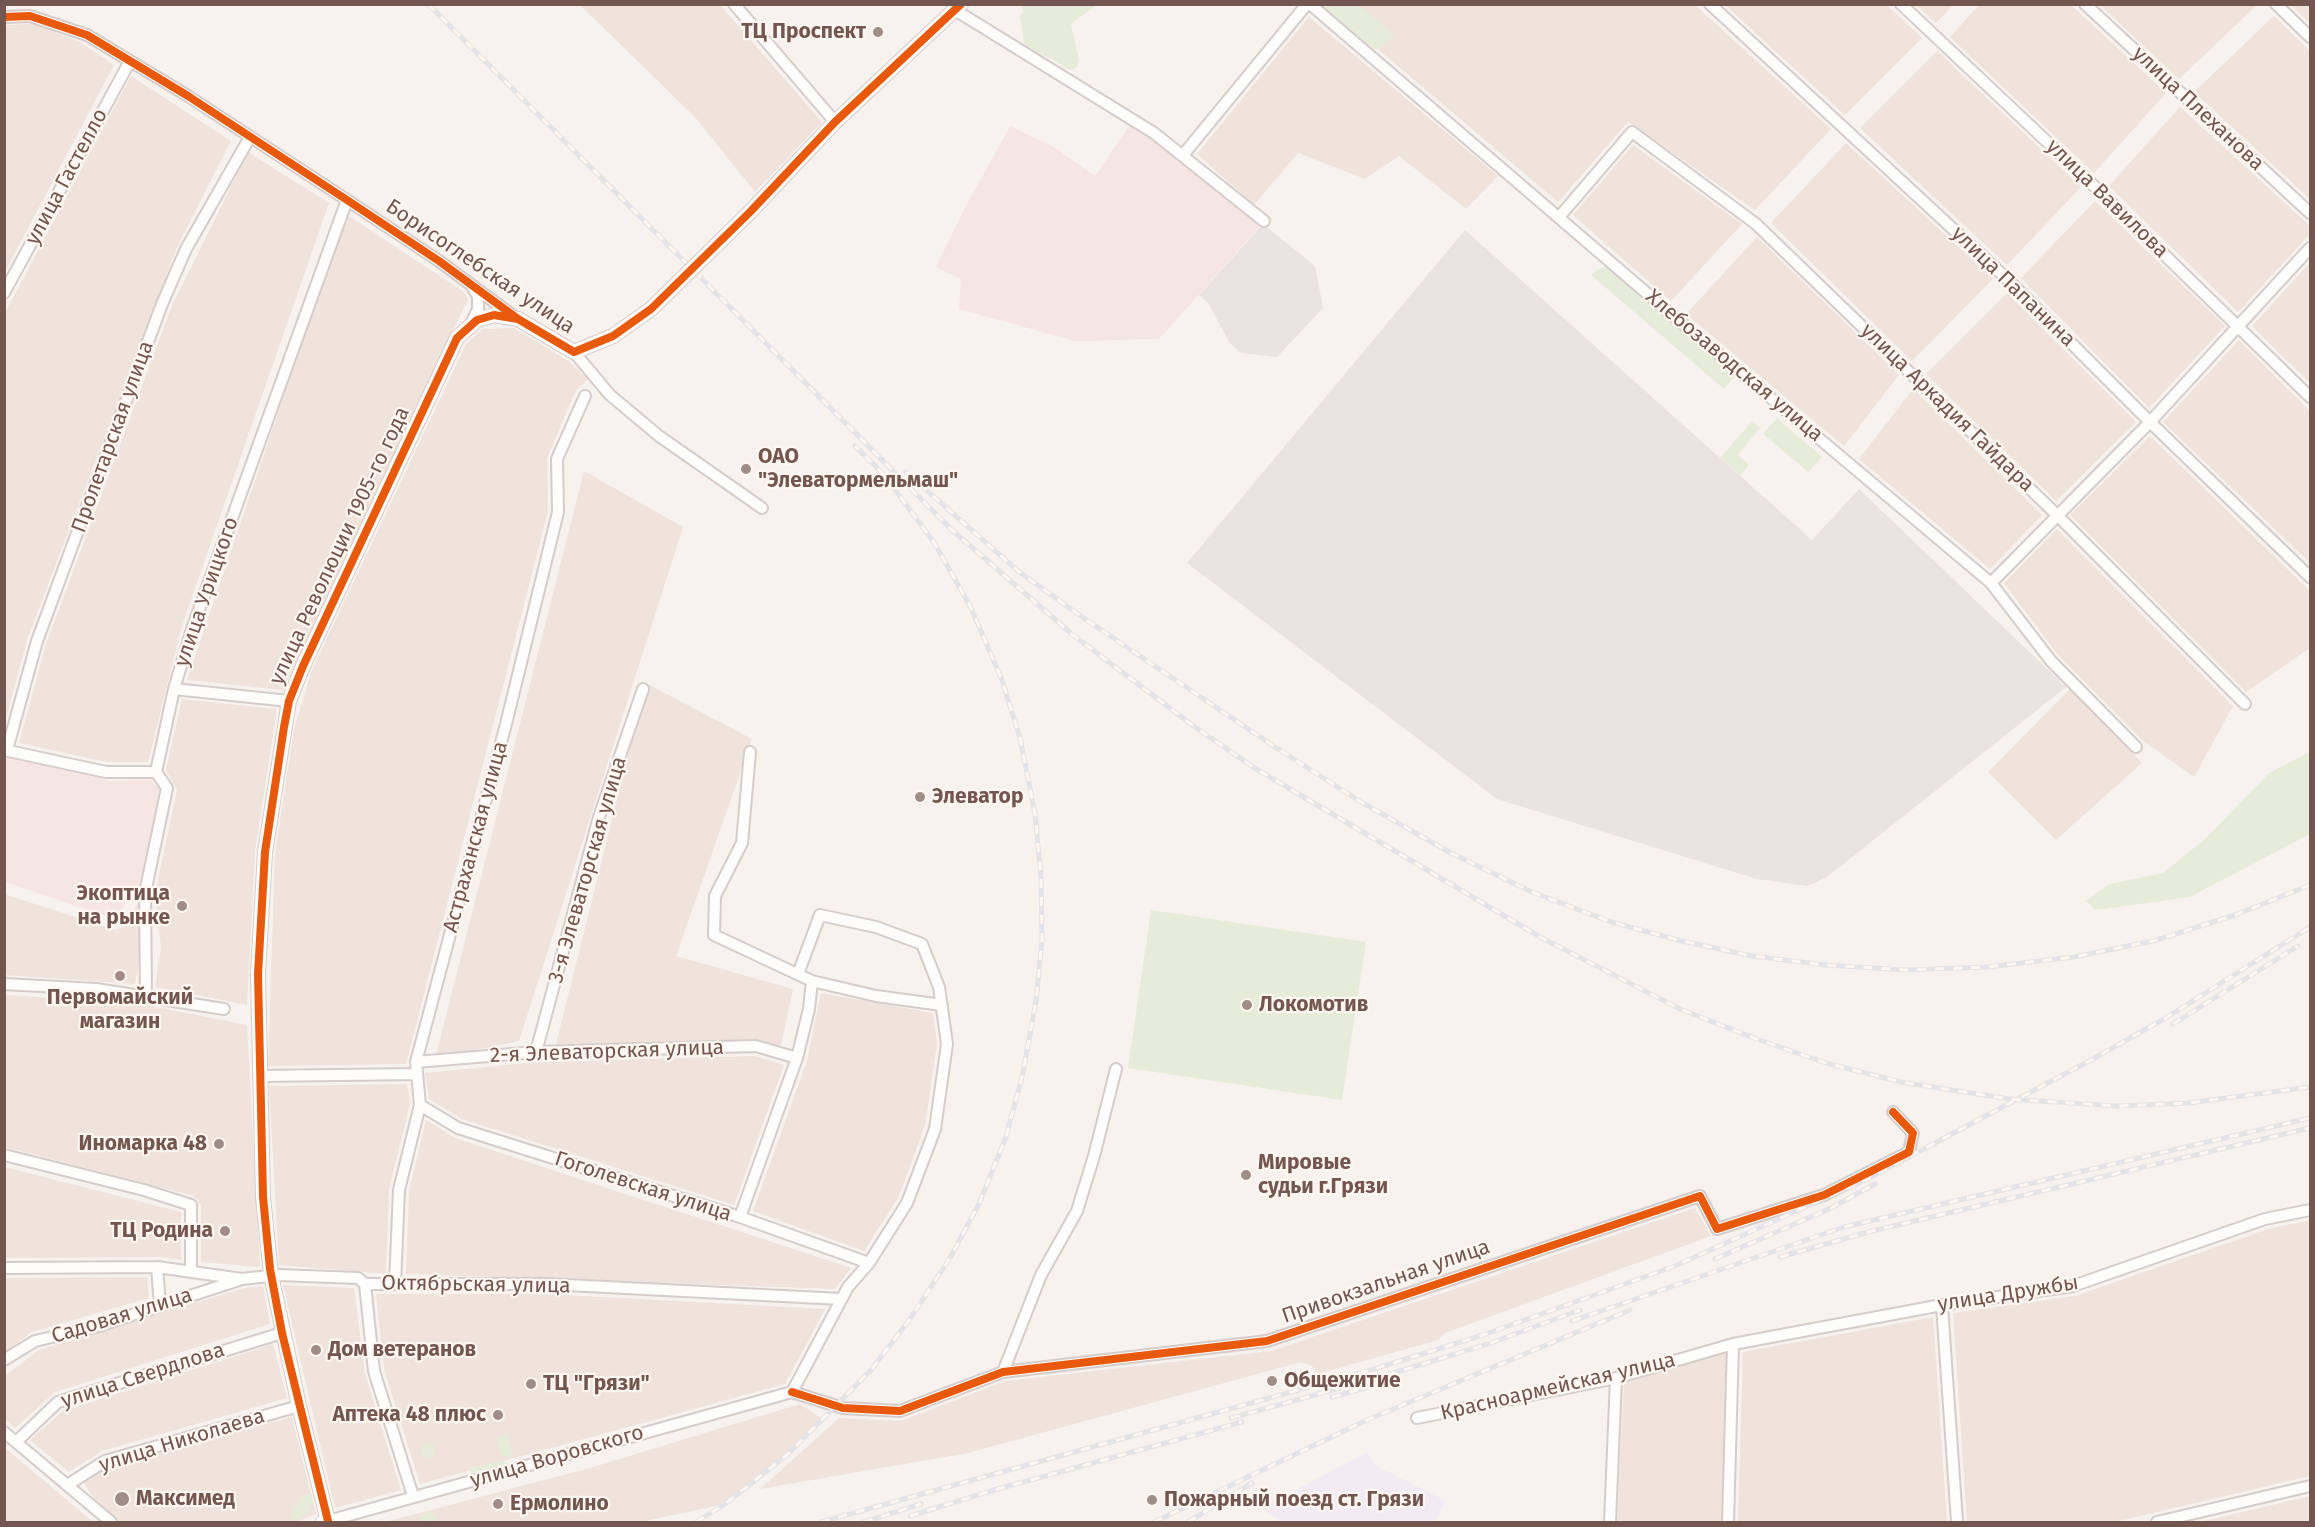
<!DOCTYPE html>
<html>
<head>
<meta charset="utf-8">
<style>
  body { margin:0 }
  #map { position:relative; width:2315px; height:1527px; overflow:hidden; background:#f7f2ee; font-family:"Fira Sans",sans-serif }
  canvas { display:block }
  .frame { position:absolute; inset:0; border:6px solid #73564f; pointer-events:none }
</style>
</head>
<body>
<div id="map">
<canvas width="2315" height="1527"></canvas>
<div class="frame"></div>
</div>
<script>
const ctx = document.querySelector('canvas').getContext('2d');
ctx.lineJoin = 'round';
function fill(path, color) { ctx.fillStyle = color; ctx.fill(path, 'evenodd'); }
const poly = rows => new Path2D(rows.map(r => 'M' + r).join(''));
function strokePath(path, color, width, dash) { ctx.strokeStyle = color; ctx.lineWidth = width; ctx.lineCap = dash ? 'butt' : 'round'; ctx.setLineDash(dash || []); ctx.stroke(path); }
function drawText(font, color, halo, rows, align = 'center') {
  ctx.font = font + ' "Fira Sans",sans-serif'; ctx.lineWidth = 4.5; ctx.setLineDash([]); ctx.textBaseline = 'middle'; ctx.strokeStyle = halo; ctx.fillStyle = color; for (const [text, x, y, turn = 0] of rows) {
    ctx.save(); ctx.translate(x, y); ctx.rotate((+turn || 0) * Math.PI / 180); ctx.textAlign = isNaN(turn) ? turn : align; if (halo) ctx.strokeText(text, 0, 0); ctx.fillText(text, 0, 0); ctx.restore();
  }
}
const residential = poly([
  [580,5,720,5,822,122,755,192,695,117],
  [1326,5,1695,5,1831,129,1755,210,1628,122,1558,202],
  [1725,5,1887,5,1922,38,1845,115],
  [1916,5,1953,5,1936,23],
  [1979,5,2071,5,2166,93,2094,173,1950,37],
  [2100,5,2257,5,2179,79],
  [2291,5,2310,5,2310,23],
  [2274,16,2310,51,2310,199,2194,92],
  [1309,17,1498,176,1466,209,1399,156,1365,179,1298,153,1254,205,1197,154],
  [33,24,80,42,114,65,5,272,5,25],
  [1937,51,2081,187,2007,265,1860,128],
  [131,76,231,141,178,245,28,637,5,722,5,313],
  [2180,107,2310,226,2310,234,2238,312,2109,186],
  [1846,143,1993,279,1912,361,1771,223],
  [1633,145,1742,224,1671,301,1573,215],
  [248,152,329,203,182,626,148,762,107,762,19,743,46,644,171,308],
  [2095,201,2225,326,2149,408,2021,278],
  [346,214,464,292,468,299,283,690,187,680],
  [1757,237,1899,375,1844,446,1686,314],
  [2310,263,2310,383,2252,326],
  [2007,293,2136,422,2056,501,1926,374],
  [514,328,567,360,588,379,576,390,547,458,548,511,406,1064,268,1066,275,853,294,729,312,670,466,344,482,329],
  [2239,340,2310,411,2310,563,2163,422],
  [1913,389,2042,515,1990,569,1859,459],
  [2150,436,2310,591,2310,648,2246,692,2070,515],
  [584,471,683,527,519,1041,435,1059],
  [2057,529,2233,706,2194,777,2142,740,2058,655,2004,583],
  [646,683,752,739,676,956,793,989,781,1045,556,1044],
  [2070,689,2142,763,2056,840,1988,772],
  [182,699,277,709,255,851,247,1005,155,987,161,947,155,894,177,790,166,770],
  [4,894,116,930,125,926,137,904,142,945,135,984,5,975],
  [821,993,933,1013,937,1044,925,1126,898,1198,864,1251,753,1211,807,1061],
  [5,995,142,1004,247,1025,260,1267,201,1262,201,1205,194,1196,5,1147],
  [755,1056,784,1065,734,1205,462,1119,429,1099,425,1073,537,1062],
  [407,1084,410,1104,389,1189,386,1274,279,1265,269,1086],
  [426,1120,455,1138,851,1268,835,1289,406,1274,409,1191],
  [5,1167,181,1212,181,1260,158,1257,5,1258],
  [1695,1208,1711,1236,1445,1333,1438,1340,1318,1374,1312,1366,1301,1362,968,1453,760,1489,839,1418,901,1421,1005,1381,1271,1351],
  [2310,1220,2310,1476,2115,1522,1967,1522,1953,1313,2075,1296,2268,1229],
  [147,1277,149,1298,32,1332,5,1352,5,1278],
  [283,1285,354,1288,365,1374,401,1490,335,1508],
  [263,1286,270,1324,55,1392,15,1428,5,1419,5,1376,39,1350,244,1288],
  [376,1294,547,1294,825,1309,785,1384,420,1484,384,1369],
  [1933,1317,1947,1522,1738,1522,1743,1352],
  [273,1344,287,1398,102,1451,69,1472,30,1440,63,1411],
  [1729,1348,1724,1522,1617,1522,1624,1384],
  [800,1404,821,1418,782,1456,721,1505,640,1522,385,1522,590,1468],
  [292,1417,316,1514,299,1521,119,1522,100,1508,82,1480,108,1465],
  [4,1448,5,1448,93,1522,5,1522],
  [2310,1496,2310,1522,2200,1522]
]);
const commercial = poly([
  [1130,125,1175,153,1261,225,1159,339,1075,341,959,309,961,279,936,267,966,206,1010,126,1054,147,1095,176],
  [4,754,111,781,150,779,163,793,156,835,138,891,132,890,117,920,5,882]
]);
const industrial = poly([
  [1263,224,1315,266,1323,308,1277,357,1241,353,1229,342,1209,304,1199,295],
  [1465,230,1812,540,1859,489,2066,687,1827,877,1807,886,1757,879,1497,799,1187,563]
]);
const education = poly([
  [1367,1452,1375,1465,1446,1501,1435,1522,1282,1522,1261,1508]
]);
const green = poly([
  [1023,5,1097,5,1071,24,1079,61,1076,68,1069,70,1052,59,1029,49,1024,43,1020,16,1023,12],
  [1320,5,1359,5,1394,35,1381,48,1374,49],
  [1608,267,1734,377,1724,389,1591,275,1598,269],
  [1777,418,1822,457,1808,472,1763,434],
  [1752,421,1760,428,1738,455,1749,465,1740,475,1720,458],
  [2310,752,2310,834,2190,897,2096,910,2086,901,2109,884,2163,873,2205,839,2269,773],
  [1151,910,1366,942,1342,1100,1128,1068],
  [507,1433,513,1454,510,1458,501,1455,497,1438],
  '421 1451a7 7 0 1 1 14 0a7 7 0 1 1-14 0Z',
  [502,1461,508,1464,471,1473,470,1468],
  [312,1494,309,1512,295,1520,291,1514,302,1496],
  [428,1512,434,1514,437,1522,419,1522,422,1514]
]);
const minor = poly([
  [734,4,835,122],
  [1310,4,1671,314,1991,583,2051,661,2136,747],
  [1710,4,2007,279,2150,422,2310,577],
  [1901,4,2095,187,2310,397],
  [2085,4,2310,213],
  [2276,4,2310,37],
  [955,10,1154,133,1264,221],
  [4,17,30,16,87,35,188,96,347,200,439,261,516,318],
  [1183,155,1307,4],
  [1560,216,1632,132,1756,224,2056,514,2245,704],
  [4,293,130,61],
  [471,324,478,309,478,296,473,288],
  [574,352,610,395,659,436,762,508],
  [1991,583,2150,422,2310,248],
  [174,689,289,701],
  [4,750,106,772,156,772],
  [7,750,37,641,162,304,186,249,250,137],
  [750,752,742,843,715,896,714,935,812,981,876,996,942,1005],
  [4,984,96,989,224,1009],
  [146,995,145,893,167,788,156,772,174,689,192,629,347,200],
  [536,1052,599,817,643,689],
  [416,1062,536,1052,756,1046,797,1058],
  [259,1076,416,1074],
  [420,1105,458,1128,740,1217,869,1263],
  [4,1155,144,1190,191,1205,191,1271],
  [740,1217,797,1058,809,1009,812,981],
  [157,1267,160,1305],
  [4,1268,157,1267,242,1279,278,1275,358,1278,365,1284,547,1284,841,1299],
  [365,1284,374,1371,413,1496],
  [395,1284,399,1190,420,1105,416,1062,506,724,558,512,557,459,585,396],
  [1942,1305,1957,1522],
  [4,1360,35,1341,95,1327,239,1280],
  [1003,1372,1041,1275,1077,1211,1094,1156,1116,1069],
  [792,1392,843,1408,900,1411,1003,1372,1267,1341,1700,1196,1717,1229,1824,1195,1909,1152,1913,1133,1893,1112],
  [792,1392,848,1287,869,1263,907,1203,935,1129,947,1044,939,987,922,944,876,927,820,915,798,974],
  [1417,1418,1616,1378,1733,1344,1942,1305,2073,1286,2265,1219,2310,1210],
  [4,1432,111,1522],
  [16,1442,58,1402,282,1333],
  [69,1484,105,1461,299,1406],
  [328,1521,792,1392],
  [1610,1522,1616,1378],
  [1728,1522,1733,1344],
  [2157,1522,2310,1486]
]);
const tertiary = poly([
  [750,212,835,122,961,4],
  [323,1522,328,1521,299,1406,271,1275,263,1197,258,974,265,852,289,701,303,666,457,338,477,320,494,315,518,319,574,352,613,336,651,309]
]);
const rail = poly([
  [428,4,952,530,1073,635,1195,727,1253,767,1542,938,1680,1009,1754,1038,1826,1063,1901,1082,2009,1099,2117,1106,2188,1103,2310,1087],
  [906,472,1018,571,1085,619,1272,745,1361,802,1451,853,1532,892,1611,922,1682,941,1752,956,1825,965,1906,970,1987,967,2074,957,2157,940,2238,914,2310,885],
  [2173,1024,2298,946],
  [1780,1257,1872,1231,2310,1128],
  [1715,1259,1831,1208,1875,1184],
  [1572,1321,1844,1227,2310,1118],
  [1387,1375,1488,1344,1580,1310],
  [1332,1397,1398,1379],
  [1231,1418,1340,1388],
  [910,1516,994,1490,1242,1422],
  [696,1522,725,1504,787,1455,871,1370,910,1319,950,1258,979,1204,1006,1137,1023,1073,1036,1001,1042,941,1041,876,1035,814,1020,738,1002,680,971,608,935,544,885,476,855,446],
  [821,1522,1374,1369,1483,1335,1675,1266,1869,1178,2091,1060,2164,1019,2310,927],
  [864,1522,921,1504],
  [1154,1522,1367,1420,1630,1310],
  [1188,1522,1252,1483]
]);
const tertiaryBridge = poly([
  [651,309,750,212]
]);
const cycleway = poly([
  [4,17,30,16,87,35,188,96,347,200,439,261,518,319,574,352,613,336,651,309,750,212,835,122,961,4],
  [792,1392,843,1408,900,1411,1003,1372,1267,1341,1700,1196,1717,1229,1824,1195,1909,1152,1913,1133,1893,1112],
  [328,1521,282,1333,270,1269,263,1197,258,974,265,852,284,727,289,701,303,666,457,338,477,320,494,315,518,319]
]);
const markers = [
  [878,32,6,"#a18d87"],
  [746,469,6,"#a18d87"],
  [920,797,6,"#a18d87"],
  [182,906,6,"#a18d87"],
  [120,976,6,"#a18d87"],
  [1247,1005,6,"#a18d87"],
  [219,1144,6,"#a18d87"],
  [1246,1175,6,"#a18d87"],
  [225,1231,6,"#a18d87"],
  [316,1350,6,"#a18d87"],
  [1272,1381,6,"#a18d87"],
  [531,1384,6,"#a18d87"],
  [498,1415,6,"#a18d87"],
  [122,1499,8,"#a18d87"],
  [1152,1500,6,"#a18d87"],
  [498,1504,6,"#a18d87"]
];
const poiNames = [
  ["ТЦ Проспект",866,32,"right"],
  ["ОАО",758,457],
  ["\"Элеватормельмаш\"",758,481],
  ["Элеватор",932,797],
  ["Экоптица",170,894,"right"],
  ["на рынке",170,918,"right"],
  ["Первомайский",120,998,"center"],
  ["магазин",120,1022,"center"],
  ["Локомотив",1259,1005],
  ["Иномарка 48",207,1144,"right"],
  ["Мировые",1258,1163],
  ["судьи г.Грязи",1258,1187],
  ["ТЦ Родина",213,1231,"right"],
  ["Дом ветеранов",328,1350],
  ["Общежитие",1284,1381],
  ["ТЦ \"Грязи\"",543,1384],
  ["Аптека 48 плюс",486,1415,"right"],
  ["Максимед",136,1499],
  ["Пожарный поезд ст. Грязи",1164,1500],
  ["Ермолино",510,1504]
];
const streetNames = [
  ["улица Плеханова",2198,109,43],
  ["улица Гастелло",67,177,-62],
  ["улица Вавилова",2107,199,44],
  ["Борисоглебская улица",480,267,34],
  ["улица Папанина",2013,287,44],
  ["Хлебозаводская улица",1734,366,40],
  ["улица Аркадия Гайдара",1947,408,44],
  ["Пролетарская улица",113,437,-70],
  ["улица Революции 1905-го года",340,546,-65],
  ["улица Урицкого",207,592,-71],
  ["Астраханская улица",476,837,-75],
  ["3-я Элеваторская улица",588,870,-74],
  ["2-я Элеваторская улица",607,1052,-2],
  ["Гоголевская улица",643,1187,18],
  ["Привокзальная улица",1386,1282,-19],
  ["Октябрьская улица",476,1285,1],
  ["улица Дружбы",2008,1294,-9],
  ["Садовая улица",122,1316,-17],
  ["улица Свердлова",143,1376,-18],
  ["Красноармейская улица",1558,1387,-13],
  ["улица Николаева",182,1441,-17],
  ["улица Воровского",557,1457,-16]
];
fill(residential, '#efe3dc');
fill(commercial, '#f6e6e3');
fill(industrial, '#ebe3e0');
fill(education, '#f2ebf3');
fill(green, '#e7ecda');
strokePath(minor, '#d6cdca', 14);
strokePath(tertiary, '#d6cdca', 16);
strokePath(minor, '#fefdfc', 10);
strokePath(tertiary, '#fefdfc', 14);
strokePath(rail, '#e4e3e5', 5);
strokePath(rail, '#fef6f0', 3, [9]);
strokePath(tertiaryBridge, '#d6cdca', 16, []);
strokePath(tertiaryBridge, '#fefdfc', 14);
strokePath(cycleway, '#e8590c', 8);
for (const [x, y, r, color] of markers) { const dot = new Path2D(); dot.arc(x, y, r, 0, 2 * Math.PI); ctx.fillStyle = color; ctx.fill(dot); strokePath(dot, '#fef6f0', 2); }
drawText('bold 21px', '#73564f', '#fef6f0', poiNames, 'left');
drawText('21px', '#73564f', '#fef6f0', streetNames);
</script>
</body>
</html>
